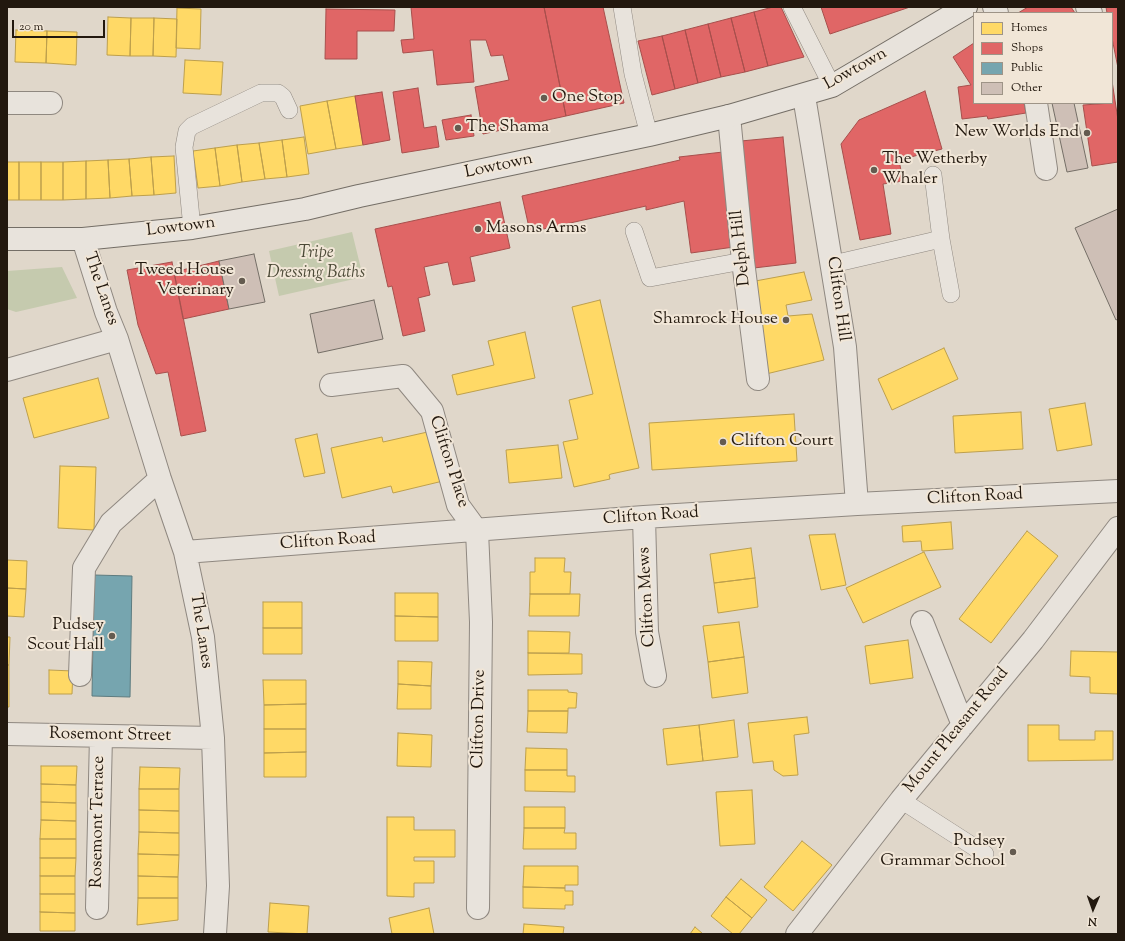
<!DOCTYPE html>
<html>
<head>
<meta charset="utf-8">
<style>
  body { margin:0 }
  #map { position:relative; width:1125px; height:941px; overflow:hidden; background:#e0d7ca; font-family:"Sorts Mill Goudy",serif }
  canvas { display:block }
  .frame { position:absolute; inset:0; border:8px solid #22180e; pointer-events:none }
  .legend { position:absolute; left:973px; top:12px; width:140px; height:92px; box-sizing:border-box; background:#f1e6d7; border:1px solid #9e9487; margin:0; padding:5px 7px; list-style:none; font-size:12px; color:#22180e }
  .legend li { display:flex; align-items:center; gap:8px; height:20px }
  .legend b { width:20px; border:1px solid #9e9487 }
  .north { position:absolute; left:1073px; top:889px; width:40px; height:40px; -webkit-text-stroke:3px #f1e6d7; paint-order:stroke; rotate:182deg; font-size:11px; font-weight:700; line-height:16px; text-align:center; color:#22180e }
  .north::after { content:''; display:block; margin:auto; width:14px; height:18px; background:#22180e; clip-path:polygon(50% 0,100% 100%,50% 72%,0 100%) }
  .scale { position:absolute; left:12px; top:20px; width:93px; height:18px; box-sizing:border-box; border:2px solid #22180e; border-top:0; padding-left:5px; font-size:12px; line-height:14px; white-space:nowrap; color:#22180e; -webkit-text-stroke:3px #f1e6d7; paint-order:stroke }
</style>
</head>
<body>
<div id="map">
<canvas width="1125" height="941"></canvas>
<div class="frame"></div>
<ul class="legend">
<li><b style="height:11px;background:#ffd966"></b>Homes</li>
<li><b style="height:11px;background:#e06666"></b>Shops</li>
<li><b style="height:11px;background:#76a5af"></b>Public</li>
<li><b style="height:11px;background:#cebfb6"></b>Other</li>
</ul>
<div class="north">N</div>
<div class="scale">20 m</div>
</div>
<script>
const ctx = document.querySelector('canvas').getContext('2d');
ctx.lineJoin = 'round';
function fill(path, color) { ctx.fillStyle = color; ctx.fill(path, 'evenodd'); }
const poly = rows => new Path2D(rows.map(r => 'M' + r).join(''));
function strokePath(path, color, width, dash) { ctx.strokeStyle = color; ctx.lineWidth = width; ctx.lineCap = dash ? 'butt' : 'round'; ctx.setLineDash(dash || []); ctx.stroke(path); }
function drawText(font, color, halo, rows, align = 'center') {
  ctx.font = font + ' "Sorts Mill Goudy",serif'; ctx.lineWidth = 4; ctx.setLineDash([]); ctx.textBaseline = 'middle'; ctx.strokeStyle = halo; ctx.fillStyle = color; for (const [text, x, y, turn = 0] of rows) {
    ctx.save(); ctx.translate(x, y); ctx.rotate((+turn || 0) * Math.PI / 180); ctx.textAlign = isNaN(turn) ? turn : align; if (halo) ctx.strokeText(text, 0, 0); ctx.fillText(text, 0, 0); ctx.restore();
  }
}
const green = poly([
  [352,232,363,277,279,296,269,251],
  [62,267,77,298,16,312,7,309,7,271]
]);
const homes = poly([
  [177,8,201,9,200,49,176,48,177,8],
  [108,17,131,18,130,56,107,55,108,17],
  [131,18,154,18,153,56,130,56,131,18],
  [154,18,177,19,176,57,153,56,154,18],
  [16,30,47,31,46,63,15,62,16,30],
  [47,31,77,32,76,65,46,63,47,31],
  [185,60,223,62,221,95,183,93,185,60],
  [355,96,363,145,336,149,327,101,355,96],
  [327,101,336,149,308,154,300,106,327,101],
  [304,137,309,174,287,177,282,140,304,137],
  [282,140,287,177,265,179,259,143,282,140],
  [259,143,265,179,242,182,237,145,259,143],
  [237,145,242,182,220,186,215,148,237,145],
  [215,148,220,186,198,188,193,151,215,148],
  [174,156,176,193,154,195,151,157,174,156],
  [151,157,154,195,132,196,129,159,151,157],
  [129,159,132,196,110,198,108,160,129,159],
  [108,160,110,198,86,199,86,161,108,160],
  [86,161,86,199,63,200,63,162,86,161],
  [7,162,19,162,19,200,7,200,7,162],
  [19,162,41,162,41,200,19,200,19,162],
  [41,162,63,162,63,200,41,200,41,162],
  [804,272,812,300,786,305,788,316,812,314,824,360,766,374,750,282,804,272],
  [600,300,639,468,611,474,609,475,610,479,574,487,563,442,578,439,569,400,593,394,572,307,600,300],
  [525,332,535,378,457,395,452,375,494,365,488,341,525,332],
  [944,348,958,379,892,410,878,379,944,348],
  [98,378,109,418,34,438,23,398,98,378],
  [1085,403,1092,445,1057,451,1049,409,1085,403],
  [1021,412,1023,449,955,453,953,416,1021,412],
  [794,414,797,461,652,470,649,423,794,414],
  [432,431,443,481,393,493,391,486,342,498,331,448,382,437,383,442,432,431],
  [317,434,325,473,304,477,295,439,317,434],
  [558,445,562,478,509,483,506,450,558,445],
  [60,466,96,467,94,530,58,528,60,466],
  [951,522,953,549,922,551,921,541,903,542,902,526,951,522],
  [1027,531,1058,556,991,643,959,619,1027,531],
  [835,534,846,585,821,590,809,535,835,534],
  [751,548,755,578,714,583,710,554,751,548],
  [924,552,941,587,863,623,846,588,924,552],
  [535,558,565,558,564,572,571,572,570,594,530,594,530,572,535,572,535,558],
  [7,560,27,561,26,589,7,588,7,560],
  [755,578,758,607,718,613,714,583,755,578],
  [7,588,26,589,24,617,7,616,7,588],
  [395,593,438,593,438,617,395,616,395,593],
  [530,594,580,594,579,616,529,616,530,594],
  [263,602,302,602,302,628,263,628,263,602],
  [395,616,438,617,438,641,395,641,395,616],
  [739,622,744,657,708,662,703,626,739,622],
  [263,628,302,628,302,654,263,654,263,628],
  [528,631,570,632,569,653,528,653,528,631],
  [7,637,10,637,9,665,7,665,7,637],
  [908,640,913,678,870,684,865,646,908,640],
  [1071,651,1118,652,1118,694,1090,693,1090,677,1070,676,1071,651],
  [528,653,582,654,582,674,528,675,528,653],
  [744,657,748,693,712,698,708,662,744,657],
  [398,661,432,662,431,686,398,684,398,661],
  [7,665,9,665,9,707,7,707,7,665],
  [49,670,73,671,72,694,49,694,49,670],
  [263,680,306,680,306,704,264,705,263,680],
  [398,684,431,686,431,709,397,709,398,684],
  [528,690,568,690,568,692,577,693,576,708,568,708,568,711,528,711,528,690],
  [306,704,306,729,264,729,264,705,306,704],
  [528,711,568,711,567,733,527,732,528,711],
  [807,717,809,733,794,735,798,775,783,776,774,770,773,761,753,763,748,723,807,717],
  [734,720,738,757,703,761,699,725,734,720],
  [699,725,703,761,667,765,663,729,699,725],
  [1028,725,1059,725,1059,740,1095,740,1095,731,1113,731,1113,760,1028,761,1028,725],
  [264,729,306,729,306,752,264,753,264,729],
  [398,733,432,735,431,767,397,766,398,733],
  [526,748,567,749,567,770,525,770,526,748],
  [306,752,306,777,264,777,264,753,306,752],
  [41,766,77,766,76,785,41,784,41,766],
  [140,767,180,768,179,789,139,789,140,767],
  [525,770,567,770,567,776,575,776,575,792,525,791,525,770],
  [41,784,76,785,76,803,41,802,41,784],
  [139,789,179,789,179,811,139,810,139,789],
  [752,790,755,844,720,846,716,792,752,790],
  [41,802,76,803,76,821,41,820,41,802],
  [524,807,565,807,565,828,524,828,524,807],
  [139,810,179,811,179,833,139,832,139,810],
  [387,817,414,817,414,830,455,830,455,857,414,857,414,861,434,861,434,883,414,883,414,897,387,896,387,817],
  [41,820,76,821,76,839,40,839,41,820],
  [524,828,565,828,564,833,576,833,576,849,523,849,524,828],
  [139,832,179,833,179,855,138,854,139,832],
  [40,839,76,839,76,858,40,858,40,839],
  [802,841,832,865,793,911,764,887,802,841],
  [138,854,179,855,178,877,138,876,138,854],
  [40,858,76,858,75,876,40,876,40,858],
  [524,866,578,866,578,885,565,885,565,888,523,887,524,866],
  [40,876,75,876,75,894,40,894,40,876],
  [138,876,178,877,178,898,138,898,138,876],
  [741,879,767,900,752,918,726,897,741,879],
  [523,887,565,888,565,891,573,891,573,905,565,905,565,909,523,908,523,887],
  [40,894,75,894,75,913,40,912,40,894],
  [726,897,752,918,739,934,733,934,711,916,726,897],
  [138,898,178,898,178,920,137,925,138,898],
  [270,903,309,906,307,934,268,932,270,903],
  [429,908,434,934,392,934,389,918,429,908],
  [40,912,75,913,75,931,40,931,40,912],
  [524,924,564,927,563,934,523,934,524,924],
  [695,927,703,934,690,934,695,927]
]);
const shops = poly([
  [411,7,544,7,566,116,483,134,475,87,509,80,503,55,491,56,486,40,470,40,474,82,437,85,433,50,403,53,401,40,414,39,411,7],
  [544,7,603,7,624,103,566,116,544,7],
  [773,7,781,7,804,57,768,66,754,12,773,7],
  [821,7,910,7,830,34,821,7],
  [1028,7,1071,7,1075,13,1018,13,1028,7],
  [1106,7,1118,7,1118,68,1112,38,1112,13,1107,13,1106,7],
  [326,9,395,10,394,31,357,31,357,59,325,59,326,9],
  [754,12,768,66,745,72,731,18,754,12],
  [731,18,745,72,721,77,708,24,731,18],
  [708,24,721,77,698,83,685,30,708,24],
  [685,30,698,83,675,89,662,36,685,30],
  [662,36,675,89,652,95,638,41,662,36],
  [974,43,974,103,1024,103,1026,113,988,119,987,116,962,119,958,87,971,85,953,57,974,43],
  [1112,81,1118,120,1118,162,1092,166,1083,105,1112,103,1112,81],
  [418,88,424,128,436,126,439,147,402,153,393,92,418,88],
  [925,91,942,149,899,160,903,181,883,184,891,234,860,240,841,144,859,120,925,91],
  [382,92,390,140,363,145,355,96,382,92],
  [471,115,474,136,446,140,442,120,471,115],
  [783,137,796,263,754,268,741,141,783,137],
  [723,152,734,247,691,253,684,201,646,210,646,206,530,232,522,196,680,160,679,157,723,152],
  [500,202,510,248,470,257,475,281,453,285,448,262,424,267,430,295,418,298,425,331,403,336,392,286,388,287,375,229,500,202],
  [219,261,229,309,183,319,174,272,219,261],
  [172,262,206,431,181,436,168,372,156,374,138,325,127,270,172,262]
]);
const public = poly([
  [94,575,132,576,130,697,92,696,94,575]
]);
const building = poly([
  [1052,103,1074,103,1088,168,1067,172,1052,103],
  [1118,209,1118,319,1116,320,1075,228,1118,209],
  [254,254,265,302,229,309,219,261,254,254],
  [374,300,383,339,318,353,310,314,374,300]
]);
const service = poly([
  [622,7,633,74,649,135],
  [792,7,832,86],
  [933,175,941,239,951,294],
  [192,228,184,147,187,131,192,126,261,93,278,93,283,97,289,110],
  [634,231,650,278,743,261],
  [833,264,941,239],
  [901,800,985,854]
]);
const minor = poly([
  [994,7,997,13],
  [1087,7,1091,13],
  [804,96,845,347,857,504],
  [7,103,51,103],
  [1036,103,1046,169],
  [729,116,743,261,758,379],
  [83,239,106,312,117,339,160,479,185,552,203,637,213,738,218,886,215,934],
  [7,370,117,339],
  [331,385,403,376,432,411,458,505,477,531,481,622,478,908],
  [644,517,647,632,655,676],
  [185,552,644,517,857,504,1118,491],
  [922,622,963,725],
  [80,675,84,568,111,523,160,479],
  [7,734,213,738],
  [97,908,101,736],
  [797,934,901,800,1033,640,1118,528]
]);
const secondary = poly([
  [7,239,83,239,192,228,305,209,359,196,649,135,729,116,832,86,966,7]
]);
const markers = [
  [544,98,4,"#645b50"],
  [458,128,4,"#645b50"],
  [1087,133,4,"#645b50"],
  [874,170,4,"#645b50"],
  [478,229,4,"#645b50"],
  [242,281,4,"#645b50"],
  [786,320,4,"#645b50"],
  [723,442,4,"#645b50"],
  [112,636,4,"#645b50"],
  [1013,852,4,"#645b50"]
];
const streetNames = [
  ["Lowtown",856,70,-29],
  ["Lowtown",499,167,-12],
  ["Lowtown",181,228,-7],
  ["Delph Hill",742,248,-96],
  ["The Lanes",100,289,71],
  ["Clifton Hill",837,299,82],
  ["Clifton Place",448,462,72],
  ["Clifton Road",975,498,-3],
  ["Clifton Road",651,517,-4],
  ["Clifton Road",328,542,-4],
  ["Clifton Mews",648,597,-93],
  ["The Lanes",200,631,81],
  ["Clifton Drive",480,719,-89],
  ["Mount Pleasant Road",957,731,-51],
  ["Rosemont Street",110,736,1],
  ["Rosemont Terrace",99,822,-89]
];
const poiNames = [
  ["One Stop",552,98],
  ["The Shama",466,128],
  ["New Worlds End",1079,133,"right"],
  ["The Wetherby",882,160],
  ["Whaler",882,180],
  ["Masons Arms",486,229],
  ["Tweed House",234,271,"right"],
  ["Veterinary",234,291,"right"],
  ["Shamrock House",778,320,"right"],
  ["Clifton Court",731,442],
  ["Pudsey",104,626,"right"],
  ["Scout Hall",104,646,"right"],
  ["Pudsey",1005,842,"right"],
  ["Grammar School",1005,862,"right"]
];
const parkNames = [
  ["Tripe",316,254],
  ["Dressing Baths",316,274]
];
fill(green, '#c5caae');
fill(homes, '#ffd966');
strokePath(homes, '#bd9f4c', 1);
fill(shops, '#e06666');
strokePath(shops, '#a74f4c', 1);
fill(public, '#76a5af');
strokePath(public, '#5d7b7f', 1);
fill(building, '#cebfb6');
strokePath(building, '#746e66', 1);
strokePath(service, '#8f8880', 18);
strokePath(minor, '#8f8880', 24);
strokePath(secondary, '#746e66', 24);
strokePath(service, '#e8e3dc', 17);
strokePath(minor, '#e8e3dc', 22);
strokePath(secondary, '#e8e3dc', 22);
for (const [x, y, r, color] of markers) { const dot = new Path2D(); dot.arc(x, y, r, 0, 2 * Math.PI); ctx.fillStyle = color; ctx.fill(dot); strokePath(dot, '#f1e6d7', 1.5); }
drawText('17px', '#22180e', '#f1e6d7', streetNames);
drawText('17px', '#22180e', '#f1e6d7', poiNames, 'left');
drawText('italic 17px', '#4c4a37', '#f1e6d7', parkNames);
</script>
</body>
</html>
